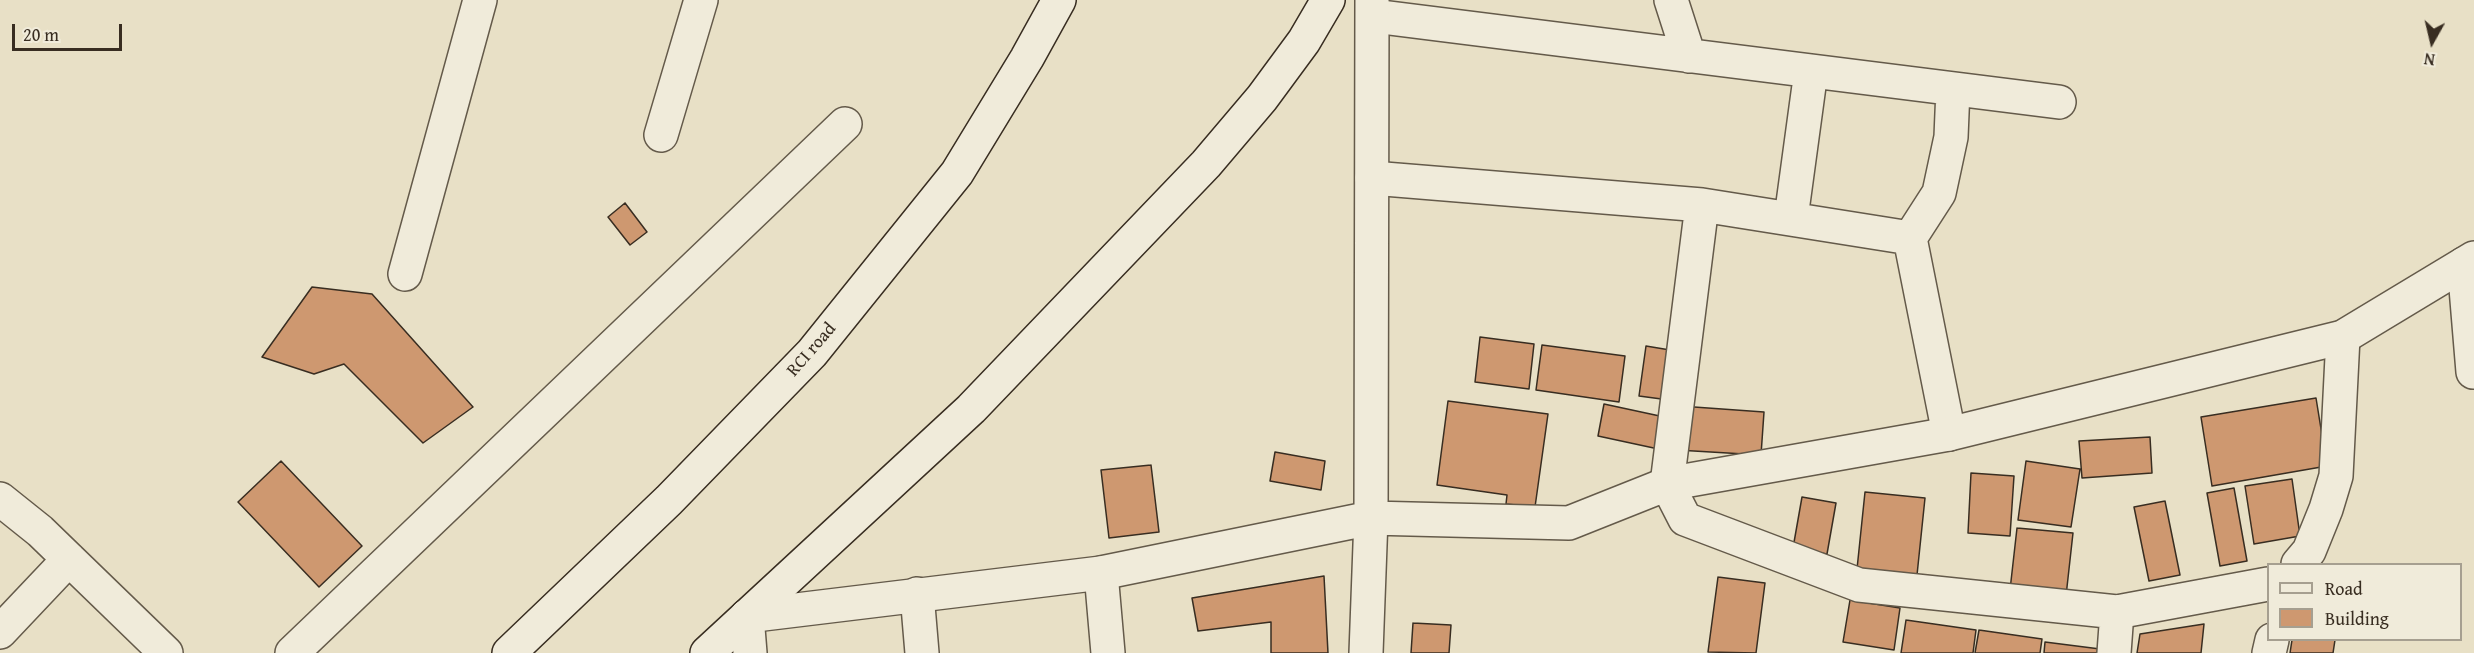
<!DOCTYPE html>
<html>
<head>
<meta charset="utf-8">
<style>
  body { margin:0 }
  #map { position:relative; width:2474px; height:653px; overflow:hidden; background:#e8e0c6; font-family:"Gentium Book Plus",serif }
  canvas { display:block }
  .legend { position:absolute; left:2267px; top:563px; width:195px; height:78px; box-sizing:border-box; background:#f0ebda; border:2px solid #a69f90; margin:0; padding:8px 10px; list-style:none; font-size:18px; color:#382d21 }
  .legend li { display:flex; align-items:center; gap:12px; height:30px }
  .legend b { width:30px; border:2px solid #a69f90 }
  .north { position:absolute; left:2402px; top:12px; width:60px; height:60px; -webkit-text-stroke:4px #f0ebda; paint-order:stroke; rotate:188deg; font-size:16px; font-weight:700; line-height:24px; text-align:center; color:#382d21 }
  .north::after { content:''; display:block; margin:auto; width:21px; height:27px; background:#382d21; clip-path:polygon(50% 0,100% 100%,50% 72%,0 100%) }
  .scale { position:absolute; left:12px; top:24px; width:110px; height:27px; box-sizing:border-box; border:3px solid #382d21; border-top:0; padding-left:8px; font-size:18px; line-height:21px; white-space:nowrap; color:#382d21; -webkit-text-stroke:4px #f0ebda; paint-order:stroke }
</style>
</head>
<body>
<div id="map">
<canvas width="2474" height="653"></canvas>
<ul class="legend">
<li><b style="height:8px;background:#f0ebda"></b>Road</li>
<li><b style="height:16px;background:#ce9870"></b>Building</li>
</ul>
<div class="north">N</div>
<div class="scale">20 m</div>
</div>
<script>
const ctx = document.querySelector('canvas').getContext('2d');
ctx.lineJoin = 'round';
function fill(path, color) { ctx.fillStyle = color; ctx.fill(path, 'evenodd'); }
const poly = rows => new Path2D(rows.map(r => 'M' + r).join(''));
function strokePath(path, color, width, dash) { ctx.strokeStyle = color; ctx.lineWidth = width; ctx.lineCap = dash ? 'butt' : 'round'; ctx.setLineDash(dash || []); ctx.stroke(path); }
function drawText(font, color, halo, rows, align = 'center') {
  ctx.font = font + ' "Gentium Book Plus",serif'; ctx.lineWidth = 4.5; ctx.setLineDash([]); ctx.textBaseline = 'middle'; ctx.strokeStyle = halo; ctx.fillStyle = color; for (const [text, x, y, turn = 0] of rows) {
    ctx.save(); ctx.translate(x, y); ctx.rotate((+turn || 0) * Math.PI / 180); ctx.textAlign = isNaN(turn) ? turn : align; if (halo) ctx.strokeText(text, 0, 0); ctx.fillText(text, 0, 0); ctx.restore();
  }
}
const building = poly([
  [625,203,647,232,630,245,608,217,625,203],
  [312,287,372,294,473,407,423,443,344,364,314,374,262,357,312,287],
  [1480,337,1534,344,1529,389,1475,382,1480,337],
  [1542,345,1625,356,1619,402,1536,390,1542,345],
  [1646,346,1676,351,1669,400,1639,396,1646,346],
  [2316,398,2327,466,2212,486,2201,417,2316,398],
  [1448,401,1548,414,1535,507,1506,504,1507,495,1437,485,1448,401],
  [1604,404,1669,418,1663,450,1598,436,1604,404],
  [1680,406,1764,412,1761,455,1677,450,1680,406],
  [2150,437,2152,473,2082,478,2079,441,2150,437],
  [1275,452,1325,461,1321,490,1270,481,1275,452],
  [281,461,362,546,319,587,238,502,281,461],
  [2026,461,2080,469,2071,527,2018,520,2026,461],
  [1151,465,1159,532,1109,538,1101,470,1151,465],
  [1971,473,2014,476,2010,536,1968,533,1971,473],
  [2292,479,2300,536,2254,544,2245,486,2292,479],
  [2234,488,2247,561,2220,566,2207,493,2234,488],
  [1865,492,1925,498,1917,575,1857,569,1865,492],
  [1802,497,1836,503,1827,554,1793,548,1802,497],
  [2165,501,2180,575,2149,581,2134,507,2165,501],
  [2017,528,2073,533,2066,596,2010,590,2017,528],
  [1324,576,1328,653,1271,653,1271,622,1198,631,1192,598,1324,576],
  [1718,577,1765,583,1756,653,1708,652,1718,577],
  [1850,600,1900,608,1894,650,1843,642,1850,600],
  [1906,620,1976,630,1973,653,1901,653,1906,620],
  [1413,623,1451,625,1449,653,1411,653,1413,623],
  [2204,624,2201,653,2137,653,2140,634,2204,624],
  [1979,630,2042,639,2040,653,1975,653,1979,630],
  [2292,640,2335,640,2333,653,2290,653,2292,640],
  [2045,642,2108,650,2108,653,2044,653,2045,642]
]);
const minor = poly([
  [1671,0,1689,56],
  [1373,16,2059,102],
  [661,135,701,0],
  [1372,178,1702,205,1910,238,1949,434],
  [1702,205,1667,484,1685,519,1859,585,2117,612,2268,584],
  [1791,218,1811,71],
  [1910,238,1939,193,1951,137,1953,89],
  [2464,264,2473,372],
  [405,274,480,0],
  [0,499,40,531,166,653],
  [2298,564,2309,551,2326,509,2336,476,2343,337],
  [1101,573,1108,653],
  [917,594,922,653],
  [747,616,750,653],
  [0,632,69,559],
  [292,653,845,124],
  [2114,653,2117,612],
  [2269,653,2272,640]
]);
const tertiary = poly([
  [747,616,1101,573,1371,518,1569,523,1667,484,1949,434,2343,337,2474,258],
  [1366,653,1371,518,1372,0]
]);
const secondary = poly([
  [509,653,669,500,812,353,957,173,1027,58,1059,0],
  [707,653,971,409,1206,164,1262,98,1304,41,1328,0]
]);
const streetNames = [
  ["RCI road",812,350,-49]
];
fill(building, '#ce9870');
strokePath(building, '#382d21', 1.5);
strokePath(minor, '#645a4a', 36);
strokePath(tertiary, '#645a4a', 36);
strokePath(secondary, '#382d21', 36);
strokePath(minor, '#f0ebda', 33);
strokePath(tertiary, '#f0ebda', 33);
strokePath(secondary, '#f0ebda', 33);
drawText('18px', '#382d21', '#f0ebda', streetNames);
</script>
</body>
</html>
